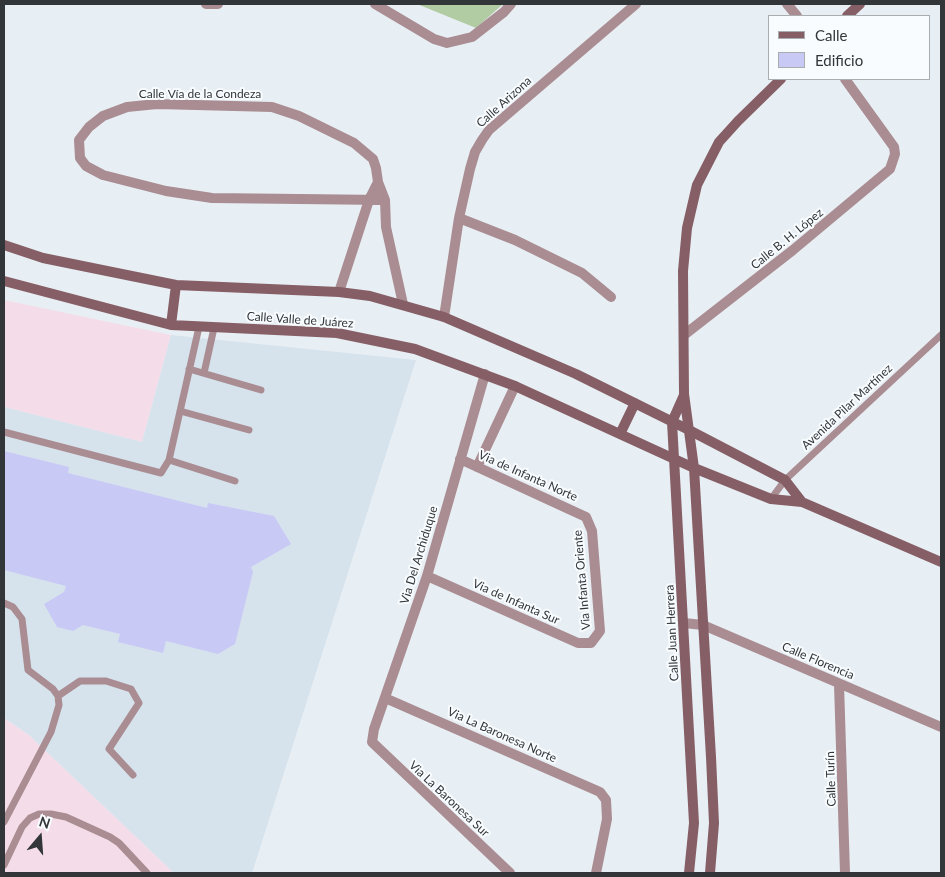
<!DOCTYPE html>
<html>
<head>
<meta charset="utf-8">
<style>
  body { margin:0 }
  #map { position:relative; width:945px; height:877px; overflow:hidden; background:#e8eff4; font-family:Lato,sans-serif }
  canvas { display:block }
  .frame { position:absolute; inset:0; border:5px solid #333638; pointer-events:none }
  .legend { position:absolute; left:768px; top:15px; width:162px; height:65px; box-sizing:border-box; background:#f8fcff; border:1px solid #a9adaf; margin:0; padding:6px 9px; list-style:none; font-size:15px; color:#333638 }
  .legend li { display:flex; align-items:center; gap:10px; height:25px }
  .legend b { width:25px; border:1px solid #a9adaf }
  .north { position:absolute; left:15px; top:812px; width:50px; height:50px; -webkit-text-stroke:4px #f8fcff; paint-order:stroke; rotate:18deg; font-size:14px; font-weight:700; line-height:20px; text-align:center; color:#333638 }
  .north::after { content:''; display:block; margin:auto; width:18px; height:22px; background:#333638; clip-path:polygon(50% 0,100% 100%,50% 72%,0 100%) }
</style>
</head>
<body>
<div id="map">
<canvas width="945" height="877"></canvas>
<div class="frame"></div>
<ul class="legend">
<li><b style="height:6px;background:#865f66"></b>Calle</li>
<li><b style="height:14px;background:#c9c9f6"></b>Edificio</li>
</ul>
<div class="north">N</div>
</div>
<script>
const ctx = document.querySelector('canvas').getContext('2d');
ctx.lineJoin = 'round';
function fill(path, color) { ctx.fillStyle = color; ctx.fill(path, 'evenodd'); }
const poly = rows => new Path2D(rows.map(r => 'M' + r).join(''));
function strokePath(path, color, width, dash) { ctx.strokeStyle = color; ctx.lineWidth = width; ctx.lineCap = dash ? 'butt' : 'round'; ctx.setLineDash(dash || []); ctx.stroke(path); }
function drawText(font, color, halo, rows, align = 'center') {
  ctx.font = font + ' Lato,sans-serif'; ctx.lineWidth = 4; ctx.setLineDash([]); ctx.textBaseline = 'middle'; ctx.strokeStyle = halo; ctx.fillStyle = color; for (const [text, x, y, turn = 0] of rows) {
    ctx.save(); ctx.translate(x, y); ctx.rotate((+turn || 0) * Math.PI / 180); ctx.textAlign = isNaN(turn) ? turn : align; if (halo) ctx.strokeText(text, 0, 0); ctx.fillText(text, 0, 0); ctx.restore();
  }
}
const commercial = poly([
  [4,300,171,335,142,442,4,407],
  [4,718,29,735,174,873,4,873]
]);
const built = poly([
  [171,335,416,360,252,873,174,873,29,735,4,718,4,407,142,442]
]);
const green = poly([
  [417,4,503,4,476,28]
]);
const building = poly([
  [4,451,69,467,68,473,207,508,208,503,274,516,291,544,251,567,253,572,235,644,218,654,166,641,163,653,118,642,120,634,83,625,73,631,57,627,44,604,64,592,66,586,4,570]
]);
const lane = poly([
  [189,369,261,390],
  [204,373,214,328],
  [180,411,249,430],
  [4,432,161,473,169,460,199,327],
  [169,460,235,481],
  [771,499,785,480,941,335],
  [4,603,13,607,22,619,28,670,53,689,58,696,59,705,51,732,4,822],
  [58,696,80,681,106,681,131,689,139,703,109,749,133,775],
  [4,865,22,827,30,818,39,814,51,814,66,817,110,837,119,843,147,873]
]);
const street = poly([
  [206,4,218,4],
  [375,4,434,39,447,43,472,37,504,12,511,4],
  [787,4,797,16],
  [385,200,212,198,166,191,103,175,86,166,80,158,79,140,89,127,103,116,127,107,157,104,272,107,299,116,354,143,373,159,376,168,378,182,385,200,386,227,403,304],
  [459,218,515,240,582,273,611,297],
  [339,292,369,200,378,182],
  [444,317,459,218,470,169,475,152,482,140,489,130,636,4],
  [684,335,793,250,890,169,895,154,894,147,845,79],
  [485,374,427,576,374,729,372,742,510,873],
  [477,467,515,386],
  [427,576,578,643,591,643,600,631,592,531,586,517,460,459],
  [684,623,703,625,941,727],
  [839,684,845,873],
  [385,698,600,792,606,800,607,819,596,873]
]);
const secondary = poly([
  [847,16,860,4],
  [4,245,43,258,176,285,339,292,370,296,444,317,576,374,689,430,785,480,802,502],
  [4,281,171,325,337,333,415,349,515,386,694,468,771,499,802,502,941,562],
  [171,325,176,285],
  [684,395,672,422,694,823,689,873],
  [620,434,635,403],
  [710,873,714,823,711,757,694,468,684,394,683,271,687,228,697,185,719,142,738,121,781,79]
]);
const streetNames = [
  ["Calle Vía de la Condeza",200,94],
  ["Calle Arizona",504,102,-42],
  ["Calle B. H. López",787,239,-39],
  ["Calle Valle de Juárez",300,320,4],
  ["Avenida Pilar Martínez",847,407,-43],
  ["Via de Infanta Norte",528,476,24],
  ["Via Del Archiduque",419,555,-73],
  ["Via Infanta Oriente",582,580,-95],
  ["Via de Infanta Sur",516,602,24],
  ["Calle Juan Herrera",672,633,-93],
  ["Calle Florencia",818,661,23],
  ["Via La Baronesa Norte",502,735,24],
  ["Calle Turín",831,779,-92],
  ["Via La Baronesa Sur",449,799,43]
];
fill(commercial, '#f4dde8');
fill(built, '#d6e3ed');
fill(green, '#b1cba2');
fill(building, '#c9c9f6');
strokePath(lane, '#a98d92', 7);
strokePath(street, '#a98d92', 10);
strokePath(secondary, '#865f66', 10);
drawText('12px', '#333638', '#f8fcff', streetNames);
</script>
</body>
</html>
